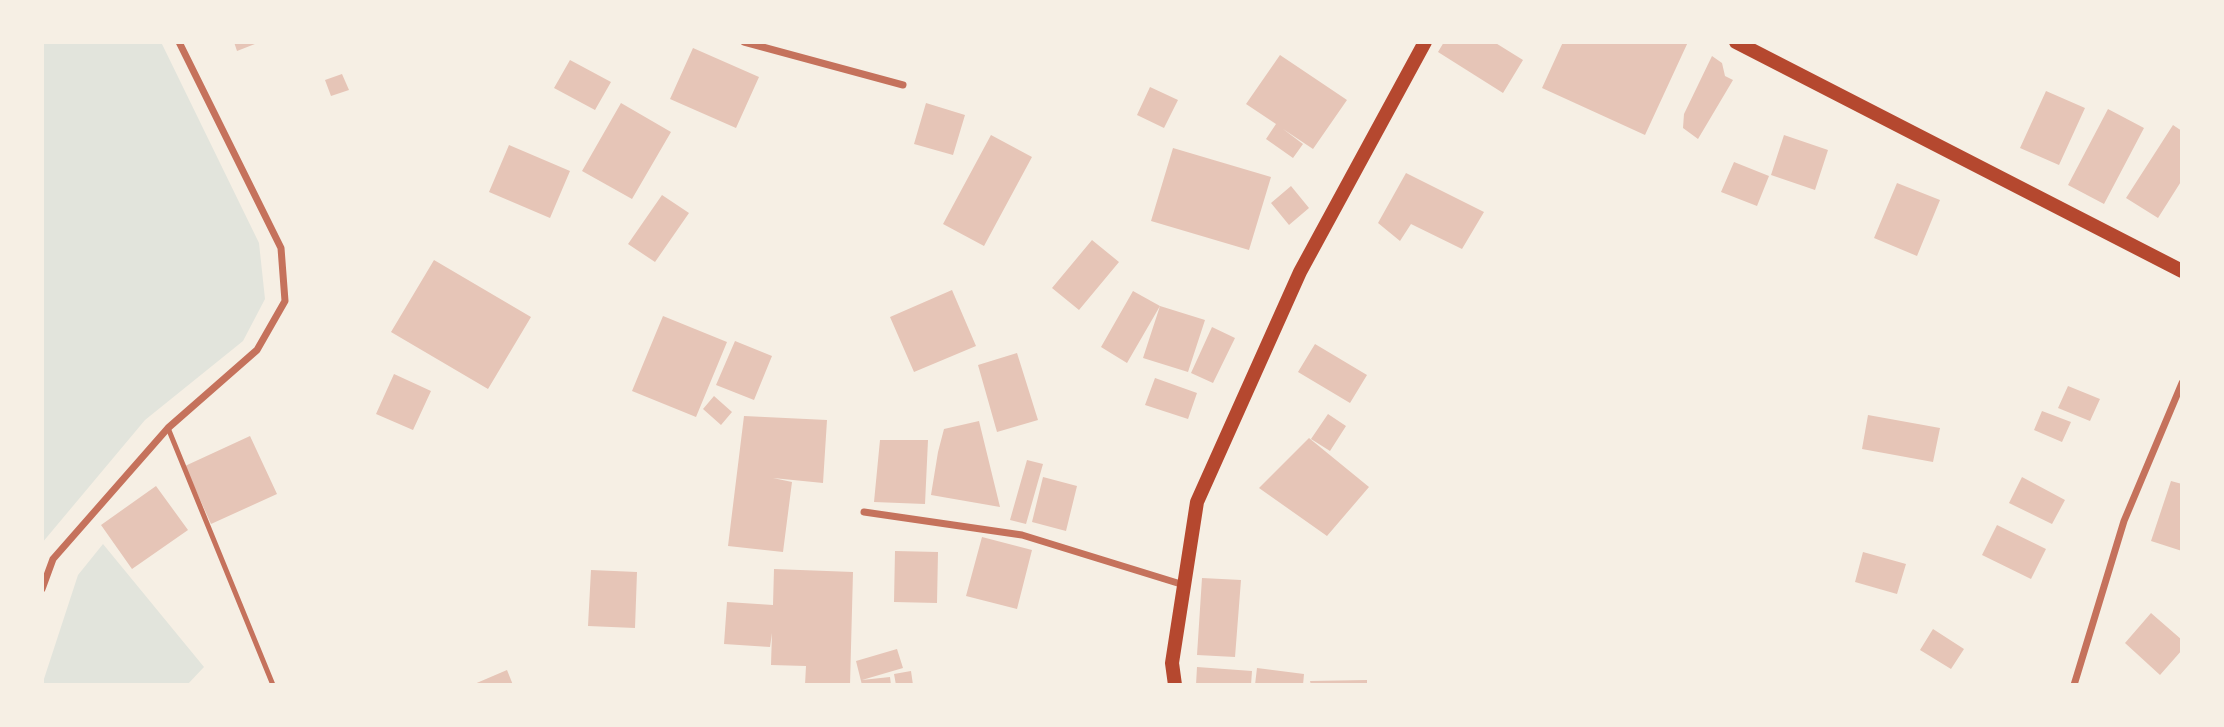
<!DOCTYPE html>
<html>
<head>
<meta charset="utf-8">
<style>
  body { margin:0 }
  #map { position:relative; width:2224px; height:727px; overflow:hidden; background:#f6efe4; font-family:Jost,sans-serif }
  canvas { display:block }
  .frame { position:absolute; inset:0; border:44px solid #f6efe4; pointer-events:none }
</style>
</head>
<body>
<div id="map">
<canvas width="2224" height="727"></canvas>
<div class="frame"></div>
</div>
<script>
const ctx = document.querySelector('canvas').getContext('2d');
ctx.lineJoin = 'round';
function fill(path, color) { ctx.fillStyle = color; ctx.fill(path, 'evenodd'); }
const poly = rows => new Path2D(rows.map(r => 'M' + r).join(''));
function strokePath(path, color, width, dash) { ctx.strokeStyle = color; ctx.lineWidth = width; ctx.lineCap = dash ? 'butt' : 'round'; ctx.setLineDash(dash || []); ctx.stroke(path); }
const green = poly([
  [42,42,161,42,259,243,265,299,243,341,145,420,42,543],
  [103,544,204,667,187,685,42,685,78,575]
]);
const building = poly([
  [234,42,260,42,237,51],
  [1444,42,1494,42,1523,60,1503,93,1438,52],
  [1563,42,1688,42,1645,135,1542,88],
  [693,48,759,77,736,128,670,99],
  [1280,55,1347,100,1313,149,1283,129,1303,144,1293,158,1266,139,1276,124,1246,104],
  [1712,56,1722,63,1725,76,1733,80,1698,139,1683,128,1684,114],
  [570,60,611,82,595,110,554,88],
  [342,74,349,90,331,96,325,80],
  [1150,87,1178,100,1164,128,1137,115],
  [2046,91,2085,108,2059,165,2020,148],
  [621,103,671,132,632,199,582,171],
  [926,103,965,115,953,155,914,144],
  [2108,109,2144,128,2104,204,2068,185],
  [2173,125,2182,131,2182,180,2158,218,2126,198],
  [991,135,1032,157,984,246,943,224],
  [1784,135,1828,150,1815,190,1771,175],
  [509,145,570,171,550,218,489,192],
  [1173,148,1271,177,1249,250,1151,221],
  [1734,162,1769,176,1757,206,1721,192],
  [1406,173,1484,212,1462,249,1411,224,1400,241,1378,223],
  [1897,183,1940,200,1917,256,1874,238],
  [1291,186,1309,208,1289,225,1271,203],
  [662,195,689,213,655,262,628,244],
  [1092,240,1119,262,1079,310,1052,288],
  [434,260,531,317,488,389,391,332],
  [952,290,976,346,914,372,890,317],
  [1133,291,1160,306,1127,363,1101,347],
  [1160,306,1205,320,1188,372,1143,358],
  [663,316,727,342,696,417,632,391],
  [1212,327,1235,338,1213,383,1191,373],
  [735,341,772,356,754,400,716,385],
  [1315,344,1367,375,1350,403,1298,372],
  [1017,353,1038,420,997,432,978,365],
  [394,374,431,391,413,430,376,414],
  [1155,378,1197,393,1188,419,1145,405],
  [2068,386,2100,399,2090,421,2058,408],
  [714,396,732,412,721,425,703,409],
  [2042,411,2071,422,2062,442,2034,430],
  [1328,414,1346,426,1330,451,1311,439],
  [1868,415,1940,428,1933,462,1862,449],
  [744,416,827,420,823,483,773,478,792,482,783,552,728,546],
  [979,421,1000,507,931,495,938,452,944,429],
  [250,436,277,494,211,524,185,466],
  [1309,438,1369,487,1327,536,1259,488],
  [880,440,928,440,925,504,874,502],
  [1027,460,1043,464,1026,524,1010,520],
  [1043,477,1077,486,1066,531,1032,522],
  [2022,477,2065,500,2052,524,2009,503],
  [2171,481,2182,484,2182,551,2151,541],
  [156,486,188,530,132,569,101,525],
  [1997,525,2046,549,2031,579,1982,555],
  [982,537,1032,550,1017,609,966,596],
  [895,551,938,552,937,603,894,602],
  [1863,552,1906,564,1897,594,1855,582],
  [774,569,853,572,850,685,805,685,806,666,771,665,772,633,770,647,724,644,727,602,773,605],
  [591,570,637,572,635,628,588,626],
  [1202,578,1241,580,1235,657,1197,655],
  [2151,613,2182,640,2182,650,2160,675,2125,643],
  [1933,629,1964,649,1951,669,1920,650],
  [897,649,903,668,862,680,890,677,891,685,862,685,856,661],
  [1197,667,1252,671,1251,685,1196,685],
  [1257,668,1304,674,1303,685,1255,685],
  [507,670,513,685,472,685],
  [911,671,913,685,896,685,894,674],
  [1367,680,1367,685,1311,685,1310,681]
]);
const service = poly([
  [168,428,273,685]
]);
const minor = poly([
  [744,42,903,85],
  [864,512,1022,535,1184,585],
  [42,589,53,559,168,428,257,350,285,301,281,248,179,42],
  [2074,685,2124,521,2182,383]
]);
const secondary = poly([
  [1736,42,2182,271],
  [1175,685,1172,663,1197,502,1300,272,1425,42]
]);
fill(green, '#e2e4dc');
fill(building, '#e6c5b7');
strokePath(service, '#c5725c', 5);
strokePath(minor, '#c5725c', 7);
strokePath(secondary, '#b5482f', 14);
</script>
</body>
</html>
